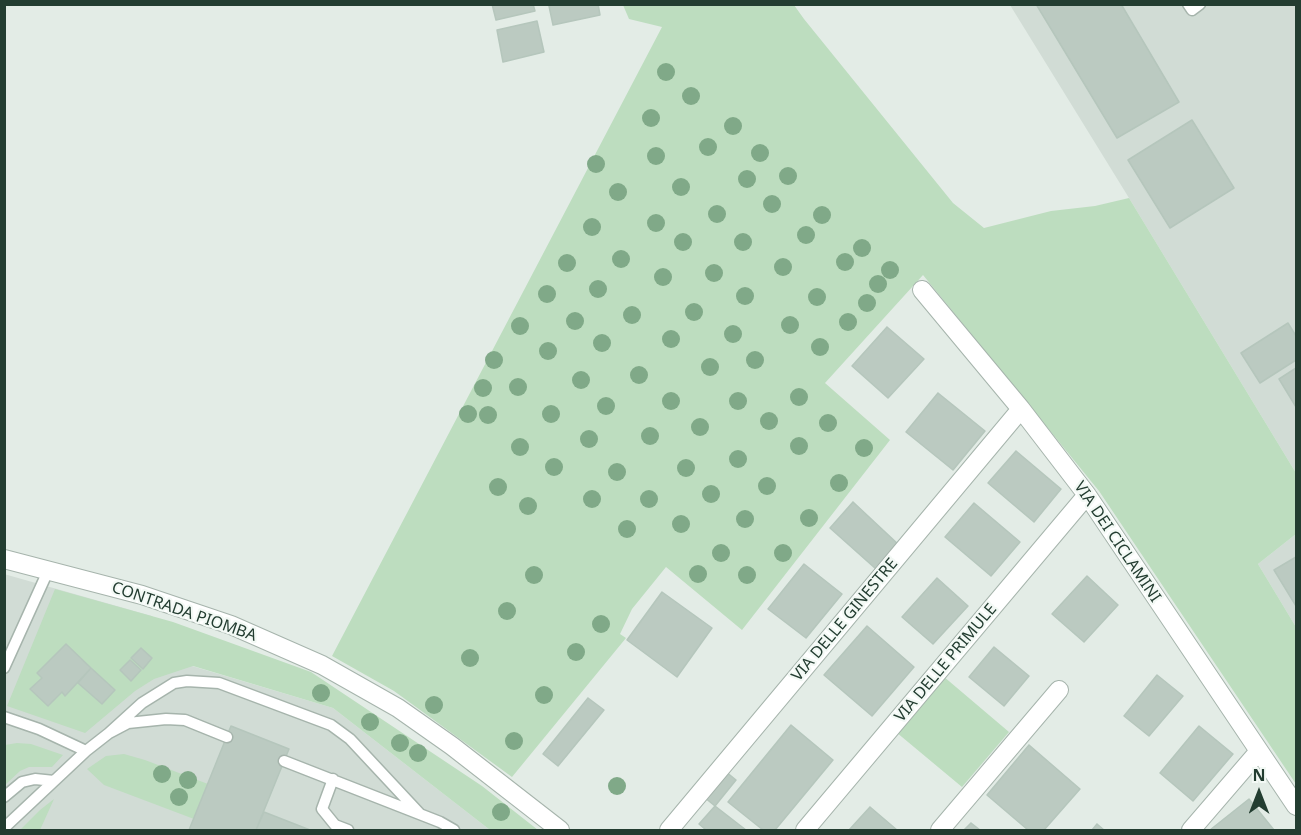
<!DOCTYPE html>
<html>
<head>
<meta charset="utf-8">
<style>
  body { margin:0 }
  #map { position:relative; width:1301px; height:835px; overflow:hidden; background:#e3ece6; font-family:"Noto Sans",sans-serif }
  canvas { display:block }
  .frame { position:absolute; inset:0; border:6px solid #233d31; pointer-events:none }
  .north { position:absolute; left:1229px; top:763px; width:60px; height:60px; -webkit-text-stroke:4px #f3f9f5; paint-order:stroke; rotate:0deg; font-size:16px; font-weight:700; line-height:24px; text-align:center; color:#233d31 }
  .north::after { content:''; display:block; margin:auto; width:21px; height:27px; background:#233d31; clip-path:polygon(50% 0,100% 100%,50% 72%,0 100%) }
</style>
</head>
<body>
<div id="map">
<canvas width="1301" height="835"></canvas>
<div class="frame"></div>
<div class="north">N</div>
</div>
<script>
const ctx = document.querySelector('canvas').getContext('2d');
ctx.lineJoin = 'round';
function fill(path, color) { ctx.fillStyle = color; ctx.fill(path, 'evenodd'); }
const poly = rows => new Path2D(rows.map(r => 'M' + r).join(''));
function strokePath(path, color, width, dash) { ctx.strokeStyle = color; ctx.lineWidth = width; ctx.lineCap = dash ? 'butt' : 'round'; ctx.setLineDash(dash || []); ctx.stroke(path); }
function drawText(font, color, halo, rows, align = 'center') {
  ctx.font = font + ' "Noto Sans",sans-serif'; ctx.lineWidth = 4.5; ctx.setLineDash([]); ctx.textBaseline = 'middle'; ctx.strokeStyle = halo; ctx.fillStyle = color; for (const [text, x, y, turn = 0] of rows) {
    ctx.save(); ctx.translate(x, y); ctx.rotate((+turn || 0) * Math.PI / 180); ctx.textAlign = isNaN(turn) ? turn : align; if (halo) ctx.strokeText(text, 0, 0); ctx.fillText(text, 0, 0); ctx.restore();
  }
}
const built = poly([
  [1010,5,1296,5,1296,473,1129,198],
  [1296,534,1296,627,1258,564],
  [4,574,152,616,192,666,333,708,490,830,5,830]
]);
const green = poly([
  [623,5,794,5,804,19,953,203,984,228,1051,211,1095,206,1129,198,1296,473,1296,534,1258,564,1296,627,1296,784,1099,491,923,275,825,383,890,440,742,630,666,567,632,609,620,634,626,638,512,777,394,691,332,656,662,27,629,19],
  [55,589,173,622,311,672,482,786,538,830,490,830,333,708,193,666,154,679,135,691,85,733,7,706],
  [943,676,1009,732,962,787,896,732],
  [17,743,31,744,63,755,52,767,29,767,20,771,5,785,5,745],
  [124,754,145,760,208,784,194,819,104,785,87,769,106,756],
  [54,799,40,830,20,830,40,810]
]);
const building = poly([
  [492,4,533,4,535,11,496,20,492,4],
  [554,4,598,4,600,15,553,25,549,6,554,4],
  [1036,4,1121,4,1179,102,1117,138,1036,4],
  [537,21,544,52,503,62,497,30,537,21],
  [1192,120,1234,188,1170,228,1128,160,1192,120],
  [1288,323,1296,336,1296,360,1260,383,1241,353,1288,323],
  [887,327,924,359,888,398,852,366,887,327],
  [1296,368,1296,407,1279,379,1296,368],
  [938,393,985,431,953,470,906,432,938,393],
  [1016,451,1061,489,1034,522,988,483,1016,451],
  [853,502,899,545,876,569,830,528,853,502],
  [974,503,1020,542,991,576,945,537,974,503],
  [1296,557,1296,606,1274,570,1296,557],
  [804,564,842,594,806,638,768,609,804,564],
  [1087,576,1118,605,1084,642,1052,614,1087,576],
  [937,578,968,606,933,644,902,617,937,578],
  [662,592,712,628,677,677,627,640,662,592],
  [867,626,914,667,872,716,824,675,867,626],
  [66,644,91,668,65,696,62,692,48,706,30,689,42,678,37,673,66,644],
  [994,647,1029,676,1004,706,969,677,994,647],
  [141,648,152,658,143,669,131,658,141,648],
  [130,660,141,670,131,681,120,670,130,660],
  [91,668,115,690,102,704,78,683,91,668],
  [1157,675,1183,696,1149,736,1124,716,1157,675],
  [588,698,604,710,558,766,543,754,588,698],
  [791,725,833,760,775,830,763,830,728,802,791,725],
  [231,726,289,749,256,830,189,830,231,726],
  [1199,726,1233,754,1193,801,1160,773,1199,726],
  [1029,745,1080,789,1044,830,1028,830,987,795,1029,745],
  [725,771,736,780,715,806,704,797,725,771],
  [1249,799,1274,830,1210,830,1249,799],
  [715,806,746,830,706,830,699,824,715,806],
  [870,807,897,830,849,830,870,807],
  [264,812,310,830,256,830,264,812],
  [971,823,980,830,964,830,971,823],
  [1097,824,1104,830,1092,830,1097,824]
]);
const lane = poly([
  [1188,4,1192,10,1200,4],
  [4,668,48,571],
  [4,717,39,729,86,751],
  [109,733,142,703,174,683,187,681,219,683,331,725,350,739,420,814],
  [284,761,440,822,454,830],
  [333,779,322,809,335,825,348,830],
  [4,797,22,782,35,779,54,781],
  [4,828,86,751,109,733,128,723,166,719,185,720,227,737]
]);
const street = poly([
  [922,290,1021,409,1087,495,1296,806],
  [4,559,142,595,231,625,322,665,398,708,452,746,560,830],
  [669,830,1021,409],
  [805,830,1087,495],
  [940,830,1059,690],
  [1191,830,1259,751]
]);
const trees = [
  [666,72],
  [691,96],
  [651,118],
  [733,126],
  [708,147],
  [760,153],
  [656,156],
  [596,164],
  [788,176],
  [747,179],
  [681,187],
  [618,192],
  [772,204],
  [717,214],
  [822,215],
  [656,223],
  [592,227],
  [806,235],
  [683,242],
  [743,242],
  [862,248],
  [621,259],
  [845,262],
  [567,263],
  [783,267],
  [890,270],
  [714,273],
  [663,277],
  [878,284],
  [598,289],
  [547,294],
  [745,296],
  [817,297],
  [867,303],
  [694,312],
  [632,315],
  [575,321],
  [848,322],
  [790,325],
  [520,326],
  [733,334],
  [671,339],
  [602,343],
  [820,347],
  [548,351],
  [494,360],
  [755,360],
  [710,367],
  [639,375],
  [581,380],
  [518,387],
  [483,388],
  [799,397],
  [671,401],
  [738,401],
  [606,406],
  [468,414],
  [551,414],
  [488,415],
  [769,421],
  [828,423],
  [700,427],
  [650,436],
  [589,439],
  [799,446],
  [520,447],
  [864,448],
  [738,459],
  [554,467],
  [686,468],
  [617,472],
  [839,483],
  [767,486],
  [498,487],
  [711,494],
  [592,499],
  [649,499],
  [528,506],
  [809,518],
  [745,519],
  [681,524],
  [627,529],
  [721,553],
  [783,553],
  [698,574],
  [534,575],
  [747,575],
  [507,611],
  [601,624],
  [576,652],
  [470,658],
  [321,693],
  [544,695],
  [434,705],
  [370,722],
  [514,741],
  [400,743],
  [418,753],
  [162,774],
  [188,780],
  [617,786],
  [179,797],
  [501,812]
];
const streetNames = [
  ["VIA DEI CICLAMINI",1117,542,56],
  ["CONTRADA PIOMBA",184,612,19],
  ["VIA DELLE GINESTRE",845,620,-50],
  ["VIA DELLE PRIMULE",946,663,-50]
];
fill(built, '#d1dcd5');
fill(green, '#bdddbf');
fill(building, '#bbcac1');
strokePath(building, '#b5c6bc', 1.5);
strokePath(lane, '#a6b4ac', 13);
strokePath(street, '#a6b4ac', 20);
strokePath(lane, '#fff', 10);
strokePath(street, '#fff', 18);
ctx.fillStyle = '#80a988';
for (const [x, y] of trees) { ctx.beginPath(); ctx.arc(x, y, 9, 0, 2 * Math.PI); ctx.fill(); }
drawText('16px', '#233d31', '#f3f9f5', streetNames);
</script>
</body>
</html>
